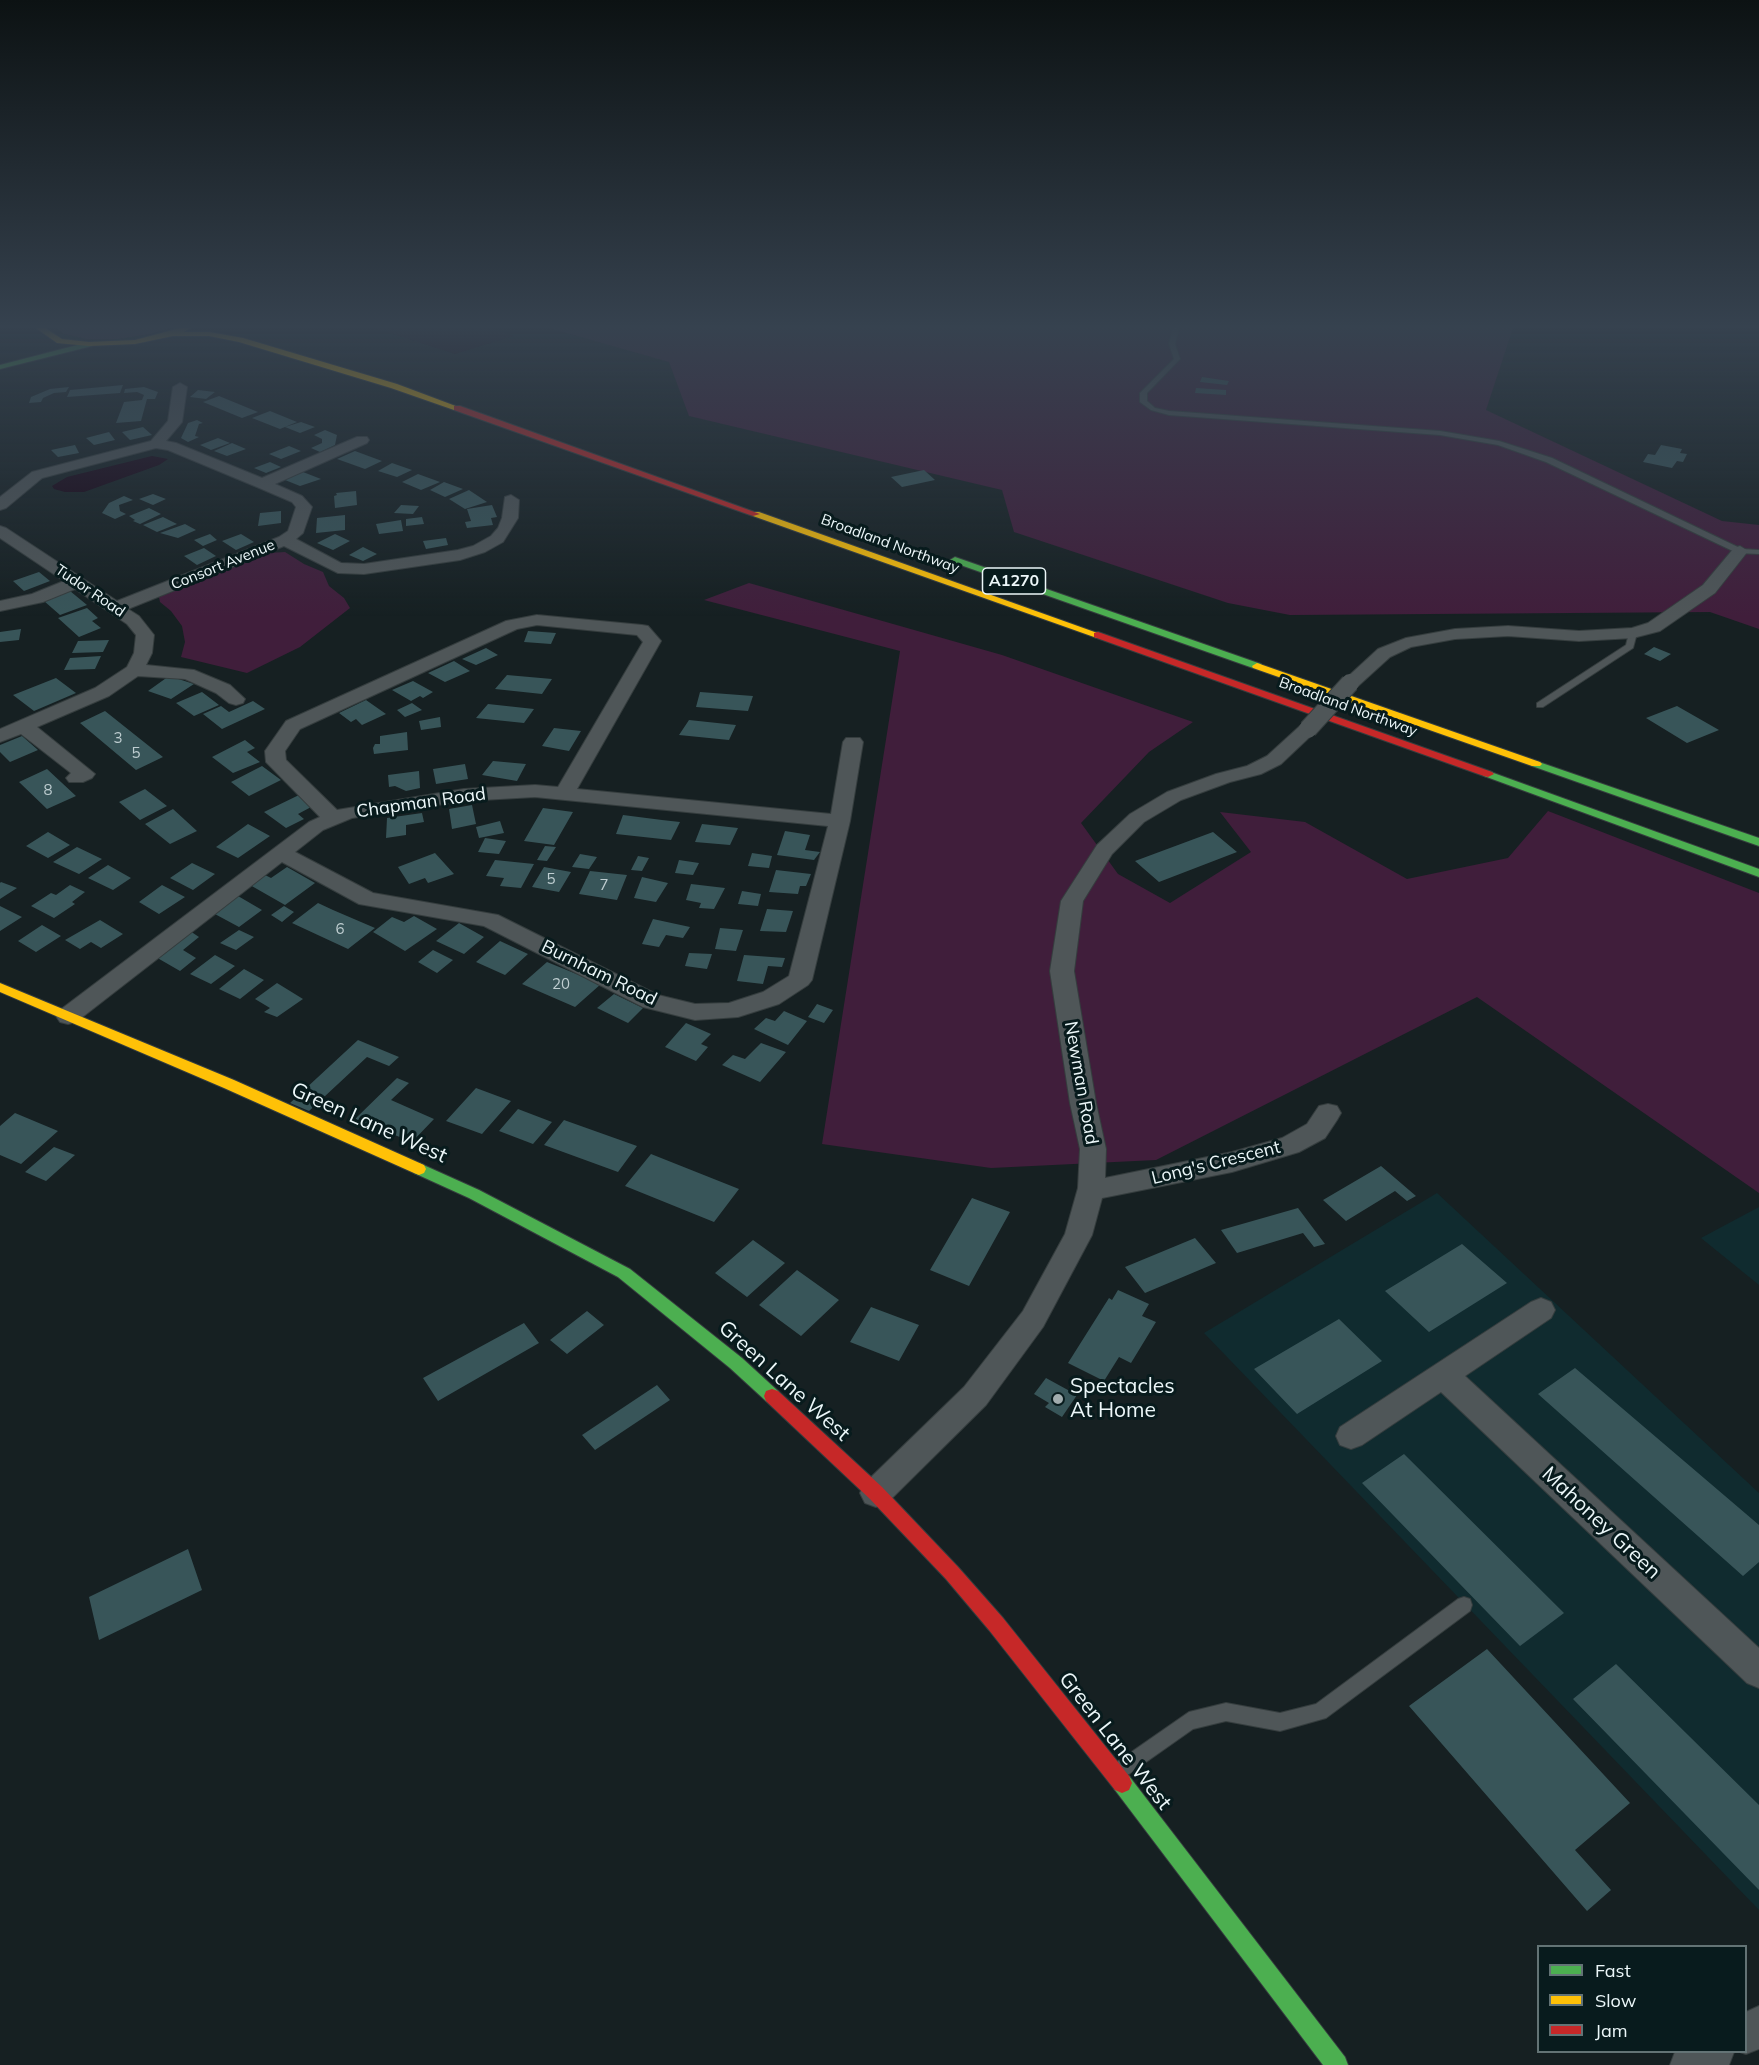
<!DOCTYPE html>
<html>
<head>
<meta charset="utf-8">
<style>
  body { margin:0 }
  #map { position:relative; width:1759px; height:2065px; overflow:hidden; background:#162022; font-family:Mulish,sans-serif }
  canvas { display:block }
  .legend { position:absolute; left:1537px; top:1945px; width:210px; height:108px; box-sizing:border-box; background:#081b1d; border:2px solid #637375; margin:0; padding:8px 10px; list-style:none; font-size:18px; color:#ecf7f9 }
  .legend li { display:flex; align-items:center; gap:12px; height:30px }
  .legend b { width:30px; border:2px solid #637375 }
</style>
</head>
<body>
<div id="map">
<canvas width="1759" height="2065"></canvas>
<ul class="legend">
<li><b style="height:8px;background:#4caf50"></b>Fast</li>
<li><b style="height:8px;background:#ffc107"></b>Slow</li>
<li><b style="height:8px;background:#c62828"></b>Jam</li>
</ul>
</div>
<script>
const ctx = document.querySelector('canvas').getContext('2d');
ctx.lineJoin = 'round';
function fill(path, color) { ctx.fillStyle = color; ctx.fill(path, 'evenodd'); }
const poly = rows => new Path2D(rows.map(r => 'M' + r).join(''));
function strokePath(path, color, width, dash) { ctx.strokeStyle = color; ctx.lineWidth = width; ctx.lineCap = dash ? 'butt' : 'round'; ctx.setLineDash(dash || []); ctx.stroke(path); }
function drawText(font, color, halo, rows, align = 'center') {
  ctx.font = font + ' Mulish,sans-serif'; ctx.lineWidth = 6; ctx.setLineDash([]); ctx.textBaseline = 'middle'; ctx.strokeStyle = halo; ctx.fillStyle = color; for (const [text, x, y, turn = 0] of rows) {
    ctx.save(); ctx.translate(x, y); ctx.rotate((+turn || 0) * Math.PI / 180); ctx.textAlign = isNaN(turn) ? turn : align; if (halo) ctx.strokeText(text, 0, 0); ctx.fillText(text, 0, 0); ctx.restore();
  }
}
const built = poly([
  [1437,1193,1759,1493,1759,1910,1204,1333],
  [1759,1207,1759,1285,1701,1238]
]);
const green = poly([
  [57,328,170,328,150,334,118,339,87,339,64,334],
  [549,328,1513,328,1486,410,1722,521,1759,525,1759,629,1710,612,1290,615,1228,603,1014,532,1002,490,689,416,669,362],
  [285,552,304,564,323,572,329,586,344,598,350,608,300,647,247,673,181,657,185,642,182,626,171,611,160,602,159,597,269,553],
  [749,583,1002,655,1193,722,1149,752,1081,823,1118,874,1170,903,1251,852,1220,812,1305,822,1407,879,1508,858,1548,811,1759,893,1759,1193,1477,997,1156,1160,991,1168,822,1144,900,651,704,600]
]);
const water = poly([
  [375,328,490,328,513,336,455,354],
  [152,456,168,459,159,465,84,492,65,492,54,489,52,486,67,477]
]);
const building = poly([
  [1202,377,1229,381,1227,385,1200,382],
  [123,385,120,393,67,397,70,390],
  [69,387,66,392,54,393,43,398,41,402,29,403,31,397,50,389],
  [144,387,158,392,155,399,147,399,141,421,116,423,124,402,142,400,144,395,137,392,124,393,125,389],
  [1196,388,1226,390,1226,395,1195,393],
  [198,390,215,392,206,399,190,397],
  [219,396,258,412,242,418,203,402],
  [270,411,297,422,280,429,252,418],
  [197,420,203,423,199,424,195,436,199,437,188,442,181,438,188,423],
  [301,422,315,427,300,433,285,427],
  [143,427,152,435,130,440,122,432],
  [325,430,337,435,335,445,320,452,311,448,322,443,322,439,314,435],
  [109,432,115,440,94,445,86,438],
  [218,438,230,443,211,450,200,445],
  [232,443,246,449,227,456,214,451],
  [75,445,79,453,58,457,51,450],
  [1661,445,1682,449,1680,453,1687,454,1683,462,1677,461,1672,468,1643,462,1648,454,1655,455],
  [289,446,301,451,281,459,269,454],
  [355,451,382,461,365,469,337,459],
  [270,462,281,467,266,473,254,468],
  [392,463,412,470,397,477,378,471],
  [924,470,935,480,902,487,891,477],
  [303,472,321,479,300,486,285,480],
  [418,474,440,482,421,490,402,482],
  [444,482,463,489,445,497,430,490],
  [469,490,487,502,465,509,449,499],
  [356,491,357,505,335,508,334,496,337,495,336,493],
  [153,494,166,499,153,505,139,499],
  [124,496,133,500,119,505,120,511,126,514,115,519,102,513,109,503],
  [401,505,419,506,413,514,394,513],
  [492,505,497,517,491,518,493,525,467,528,465,522,471,521,467,509],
  [149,508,161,514,140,524,133,521,135,520,129,516],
  [281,511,281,523,258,526,260,513],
  [345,515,345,530,316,533,317,518],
  [163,517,177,524,157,532,143,525],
  [422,517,424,524,406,526,406,519],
  [401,520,403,531,379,534,376,524],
  [185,524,196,530,178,538,160,533],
  [210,534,217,540,203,546,194,540],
  [241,534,254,542,236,550,222,541],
  [335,534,350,541,333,550,317,543],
  [446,538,448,545,426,549,423,541],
  [363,547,377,554,363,561,349,555],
  [204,548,216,556,197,565,184,556],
  [39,572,50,581,24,591,13,581],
  [70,591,87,605,60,615,44,601],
  [87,608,98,618,92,621,101,628,79,637,58,618],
  [21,629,19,640,0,642,0,632],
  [528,631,556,633,551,644,524,642],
  [109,640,103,652,72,653,78,641],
  [1654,647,1671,654,1660,661,1644,654],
  [486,648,498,655,476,665,462,659],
  [101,656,95,669,64,670,70,658],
  [454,661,470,671,445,682,428,673],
  [507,675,552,679,542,694,495,689],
  [169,676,194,684,171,699,148,691],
  [56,678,76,693,34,711,13,695],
  [413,681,433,692,423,698,420,696,411,701,392,690],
  [202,692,219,705,194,716,176,703],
  [700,692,753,696,748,711,696,707],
  [366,700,386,714,362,725,356,719,351,722,339,713],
  [253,701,265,709,222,729,203,714,221,706,229,712],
  [412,703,422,710,405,717,397,710],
  [488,704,534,709,524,723,476,718],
  [1677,706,1719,730,1687,743,1646,718],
  [105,711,154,750,163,757,136,770,80,723],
  [440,717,441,727,421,730,419,721],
  [689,720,736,725,729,740,679,735],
  [554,728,581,731,569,751,542,746],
  [407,732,408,750,374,754,373,748,375,744,380,744,380,736],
  [22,736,38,750,10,762,0,752,0,745],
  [245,740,255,748,247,752,260,762,233,773,212,757],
  [493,761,526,764,517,781,482,775],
  [465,764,468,779,436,784,433,769],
  [262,766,281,780,249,796,231,782],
  [47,769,76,796,47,809,19,782],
  [419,771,420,788,406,791,395,786,389,787,388,775],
  [145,789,167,806,140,820,119,802],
  [299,795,313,806,298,814,304,819,286,828,264,812],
  [472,805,476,824,452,829,449,809],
  [543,808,573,812,554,845,524,841],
  [173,809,197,831,170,844,145,824],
  [422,813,424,822,406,825,406,835,386,838,387,818],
  [623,815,662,820,680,822,671,840,616,834],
  [500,821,504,833,479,838,476,827],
  [248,824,270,836,238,858,216,847],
  [702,824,738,828,730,845,695,842],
  [785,831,810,835,805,850,820,852,814,860,777,855],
  [48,832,70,845,48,858,26,846],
  [1213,832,1237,852,1159,882,1135,861],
  [485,838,506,841,499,854,478,852],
  [545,846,556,847,547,861,537,860],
  [77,847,102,859,79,874,53,862],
  [435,853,454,874,428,883,425,878,409,884,398,867],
  [752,853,772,856,769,868,748,866],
  [580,854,597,857,589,869,572,867],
  [638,856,649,858,642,871,631,870],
  [495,860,534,864,521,888,500,886,504,878,486,876],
  [679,860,699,863,693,875,675,873],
  [192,863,215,874,193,890,170,878],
  [108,865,131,878,113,890,88,878],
  [287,867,315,883,285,905,250,885,263,874,271,878],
  [544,867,571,872,559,892,532,887],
  [776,870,811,874,806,886,800,886,798,894,769,892],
  [590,871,627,875,617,900,579,894],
  [642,877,668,883,656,902,634,898],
  [1,882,17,888,0,899,0,883],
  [691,884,725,888,714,909,699,908,701,903,686,900],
  [70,885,85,892,72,902,75,904,54,918,31,906,51,893,56,895],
  [162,885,185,897,159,914,139,902],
  [742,891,761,894,758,906,738,904],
  [238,896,262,910,239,927,213,913],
  [318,903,333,910,375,928,348,949,292,923],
  [0,906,22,917,0,931],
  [284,906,294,912,282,922,271,915],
  [767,909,793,911,786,932,760,931],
  [414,916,437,929,405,951,373,932,392,917,404,922],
  [653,919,690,927,683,938,666,935,659,947,642,944],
  [100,920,123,934,101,948,91,942,80,949,65,940],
  [459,923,484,937,464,954,436,941],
  [42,925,61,936,36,952,18,941],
  [720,928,743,930,736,951,715,949],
  [187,929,199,937,183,950,196,958,180,971,154,956],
  [239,930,254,937,236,950,220,943],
  [500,941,528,954,505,975,476,962],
  [433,950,453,960,437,973,418,962],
  [689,953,712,954,707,969,685,966],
  [215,955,235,966,211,984,190,974],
  [744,955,785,958,782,967,768,966,763,984,737,981],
  [547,962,601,984,575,1007,522,984],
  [244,969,264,980,240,999,219,989],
  [277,983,303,999,277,1017,264,1012,270,1008,255,999],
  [614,994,643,1008,628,1023,597,1008],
  [817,1004,833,1010,824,1023,808,1017],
  [784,1011,807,1021,788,1045,754,1029,766,1018,775,1021],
  [686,1023,711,1034,701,1044,708,1047,696,1061,665,1047],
  [358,1040,399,1057,389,1066,367,1057,309,1111,290,1103],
  [761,1043,786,1052,760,1082,722,1065,733,1055,745,1059],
  [397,1078,409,1083,391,1100,434,1119,412,1142,355,1119],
  [476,1088,511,1101,482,1134,446,1121],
  [518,1109,552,1122,533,1144,499,1131],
  [15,1113,58,1131,21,1164,0,1155,0,1126],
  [564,1120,637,1146,618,1172,544,1145],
  [54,1147,75,1155,46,1181,25,1172],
  [651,1154,739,1189,714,1222,625,1186],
  [1381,1166,1416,1196,1407,1201,1395,1191,1346,1221,1323,1200],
  [972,1198,1010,1212,969,1286,930,1270],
  [1298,1208,1325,1244,1314,1247,1303,1233,1237,1253,1221,1230],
  [1195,1238,1216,1263,1145,1293,1125,1267],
  [753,1240,785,1263,747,1297,715,1273],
  [1462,1244,1507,1283,1429,1332,1385,1291],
  [797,1270,839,1300,801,1336,759,1305],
  [1118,1290,1149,1304,1142,1316,1156,1322,1131,1363,1119,1357,1104,1381,1068,1363,1109,1298,1112,1300],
  [871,1307,919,1325,899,1361,850,1342],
  [587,1311,604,1325,567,1354,550,1340],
  [1339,1319,1382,1361,1297,1414,1254,1369],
  [524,1323,539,1343,438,1401,423,1378],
  [1575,1368,1759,1525,1759,1562,1743,1576,1538,1394],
  [1046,1378,1077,1395,1062,1417,1045,1407,1049,1403,1034,1394],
  [657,1385,670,1400,595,1450,582,1435],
  [1404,1454,1564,1613,1520,1646,1362,1483],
  [188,1549,202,1590,99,1640,89,1597],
  [1487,1649,1630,1803,1575,1850,1611,1890,1587,1911,1409,1706],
  [1616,1664,1759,1805,1759,1890,1573,1699]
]);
const lane = poly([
  [1173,328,1179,328,1175,344,1180,359,1147,393,1147,401,1155,408,1169,411,1440,431,1499,441,1552,458,1742,549,1759,550,1759,554,1737,553,1546,462,1498,445,1440,435,1169,415,1151,410,1140,402,1140,393,1174,359,1169,344,1173,328],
  [1633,630,1637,633,1633,648,1543,707,1537,707,1537,703,1626,645,1629,633,1633,630],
  [1464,1597,1470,1599,1472,1605,1470,1611,1326,1718,1280,1731,1226,1721,1193,1729,1129,1774,1123,1777,1117,1774,1114,1768,1117,1762,1189,1712,1226,1703,1280,1713,1316,1704,1458,1599,1464,1597]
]);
const street = poly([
  [180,383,187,387,182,422,166,441,176,443,262,478,357,437,367,437,369,440,367,443,275,484,302,496,312,507,303,533,296,539,341,563,364,564,458,550,473,546,491,536,498,528,502,518,505,497,511,495,519,500,518,518,503,542,485,552,460,560,364,574,338,573,284,546,128,609,139,616,154,635,152,653,146,665,194,670,230,685,245,699,243,703,236,705,229,703,216,693,185,679,138,676,109,696,37,727,95,774,92,778,83,782,69,782,66,778,71,773,21,734,0,742,0,729,95,688,127,667,134,653,136,635,127,624,75,589,43,602,0,611,0,601,32,594,64,581,0,538,0,526,6,528,117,601,279,537,288,531,296,507,292,502,257,487,168,450,156,448,42,478,6,508,0,510,0,497,32,472,151,441,168,421,173,387,180,383],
  [1740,546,1748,551,1715,593,1660,631,1633,638,1579,641,1508,636,1455,639,1411,647,1390,657,1357,687,1350,689,1343,687,1341,683,1378,649,1406,638,1455,629,1508,626,1579,631,1632,628,1648,623,1703,585,1734,548,1740,546],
  [537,615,642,625,648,626,661,641,577,789,831,814,843,742,846,738,860,738,863,742,850,821,812,980,808,985,779,1004,738,1017,695,1020,643,1007,484,926,359,904,282,862,76,1022,68,1024,60,1022,56,1016,60,1010,309,822,320,817,266,762,265,751,286,721,506,621,537,615],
  [537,625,637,635,643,642,558,787,535,785,464,789,337,810,286,760,285,751,300,729,517,629,537,625],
  [535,797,828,826,789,976,763,992,729,1003,695,1004,658,995,498,915,373,893,295,852,323,830,352,818,464,801,535,797],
  [1308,723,1315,725,1318,729,1281,764,1261,774,1230,782,1181,800,1144,822,1112,854,1083,901,1074,971,1096,1103,1106,1149,1105,1178,1232,1152,1282,1138,1307,1124,1319,1106,1328,1104,1337,1106,1341,1113,1337,1120,1325,1138,1299,1152,1232,1172,1102,1198,1092,1235,1043,1327,986,1405,887,1503,876,1507,865,1503,860,1493,865,1483,964,1387,1023,1311,1065,1234,1078,1188,1080,1149,1070,1103,1050,971,1061,901,1097,845,1130,814,1167,792,1216,774,1247,766,1267,756,1301,725,1308,723],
  [1541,1298,1551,1302,1555,1310,1551,1318,1465,1376,1759,1648,1759,1688,1747,1683,1441,1392,1362,1445,1351,1449,1340,1445,1336,1436,1340,1427,1531,1302,1541,1298],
  [1759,2006,1759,2049,1746,2054,1740,2052,1746,2052,1746,2012,1759,2006],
  [1675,2052,1734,2052,1729,2065,1670,2065,1675,2052]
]);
const fast = poly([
  [89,342,93,344,92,346,0,369,0,365,89,342],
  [955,557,1261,664,1262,666,1261,668,1253,668,952,562,950,560,955,557],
  [1536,761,1759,838,1759,846,1532,766,1530,764,1536,761],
  [1488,771,1759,869,1759,877,1484,776,1482,774,1488,771],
  [419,1163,479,1190,630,1269,742,1358,778,1391,780,1396,778,1401,772,1403,766,1401,730,1368,618,1277,469,1198,414,1173,412,1169,414,1165,419,1163],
  [1122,1773,1129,1776,1345,2057,1348,2065,1323,2065,1115,1790,1112,1783,1115,1776,1122,1773]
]);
const slow = poly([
  [36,328,45,328,62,339,89,342,135,340,180,328,190,328,184,332,209,332,243,338,397,384,461,408,454,410,391,388,239,342,209,336,173,336,135,344,89,346,57,343,36,328],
  [753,512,759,512,1103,635,1098,638,1094,637,753,516,753,512],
  [1257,663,1540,762,1542,764,1540,766,1532,766,1253,668,1252,666,1257,663],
  [0,983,234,1080,424,1165,426,1169,424,1173,419,1175,414,1173,224,1088,0,992,0,983]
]);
const jam = poly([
  [454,406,460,406,760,514,753,516,454,410,454,406],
  [1098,632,1492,772,1494,774,1488,777,1484,776,1094,637,1094,633,1098,632],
  [772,1389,778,1391,882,1487,958,1567,1003,1618,1129,1776,1132,1783,1129,1790,1122,1793,1115,1790,989,1630,946,1579,870,1499,766,1401,764,1396,766,1391,772,1389]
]);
const streetBridge = poly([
  [1308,729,1350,683]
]);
const markers = [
  [1058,1399,6,"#a1acae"]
];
const farStreetnames = [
  ["Broadland Northway",890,544,20],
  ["Consort Avenue",223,565,-22],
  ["Tudor Road",90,591,34],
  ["Broadland Northway",1348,707,20]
];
const numberNames = [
  ["3",118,738],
  ["5",136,753],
  ["8",48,790],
  ["5",551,879],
  ["7",604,885],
  ["6",340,929],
  ["20",561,984]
];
const shields = [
  [1014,581,63]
];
const shieldNames = [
  ["A1270",1014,581]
];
const streetNames = [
  ["Chapman Road",421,803,-8],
  ["Burnham Road",599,973,26],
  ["Newman Road",1081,1083,80],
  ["Long's Crescent",1216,1163,-14]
];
const nearStreetnames = [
  ["Green Lane West",369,1123,24],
  ["Green Lane West",784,1381,42],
  ["Mahoney Green",1601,1523,43],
  ["Green Lane West",1115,1741,52]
];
const nearPoinames = [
  ["Spectacles",1070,1387],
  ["At Home",1070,1411]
];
fill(built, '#102b2f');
fill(green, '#401e3b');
fill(water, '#170314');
fill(building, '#385559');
strokePath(lane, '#353d3e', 2);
strokePath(street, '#353d3e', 2);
strokePath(fast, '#353d3e', 2);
strokePath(slow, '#353d3e', 2);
strokePath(jam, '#353d3e', 2);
fill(lane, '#4f5658');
fill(street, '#4f5658');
fill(fast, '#4caf50');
fill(slow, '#ffc107');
fill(jam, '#c62828');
strokePath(streetBridge, '#353d3e', 20, []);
strokePath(streetBridge, '#4f5658', 18);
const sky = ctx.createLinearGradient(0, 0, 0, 617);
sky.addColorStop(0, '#0c1213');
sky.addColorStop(0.53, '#36424f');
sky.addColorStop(1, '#36424f00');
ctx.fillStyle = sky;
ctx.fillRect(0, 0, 1759, 617);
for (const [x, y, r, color] of markers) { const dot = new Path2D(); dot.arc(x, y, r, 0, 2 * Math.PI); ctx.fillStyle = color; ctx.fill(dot); strokePath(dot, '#081b1d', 2); }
drawText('15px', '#ecf7f9', '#081b1d', farStreetnames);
drawText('15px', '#bfced1', null, numberNames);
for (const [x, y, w] of shields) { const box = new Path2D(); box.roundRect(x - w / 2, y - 13, w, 26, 4.5); ctx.fillStyle = '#081b1d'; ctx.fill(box); strokePath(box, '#ecf7f9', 1.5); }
drawText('bold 16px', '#ecf7f9', null, shieldNames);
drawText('18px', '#ecf7f9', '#081b1d', streetNames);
drawText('21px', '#ecf7f9', '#081b1d', nearStreetnames);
drawText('21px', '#ecf7f9', '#081b1d', nearPoinames, 'left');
</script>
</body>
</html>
